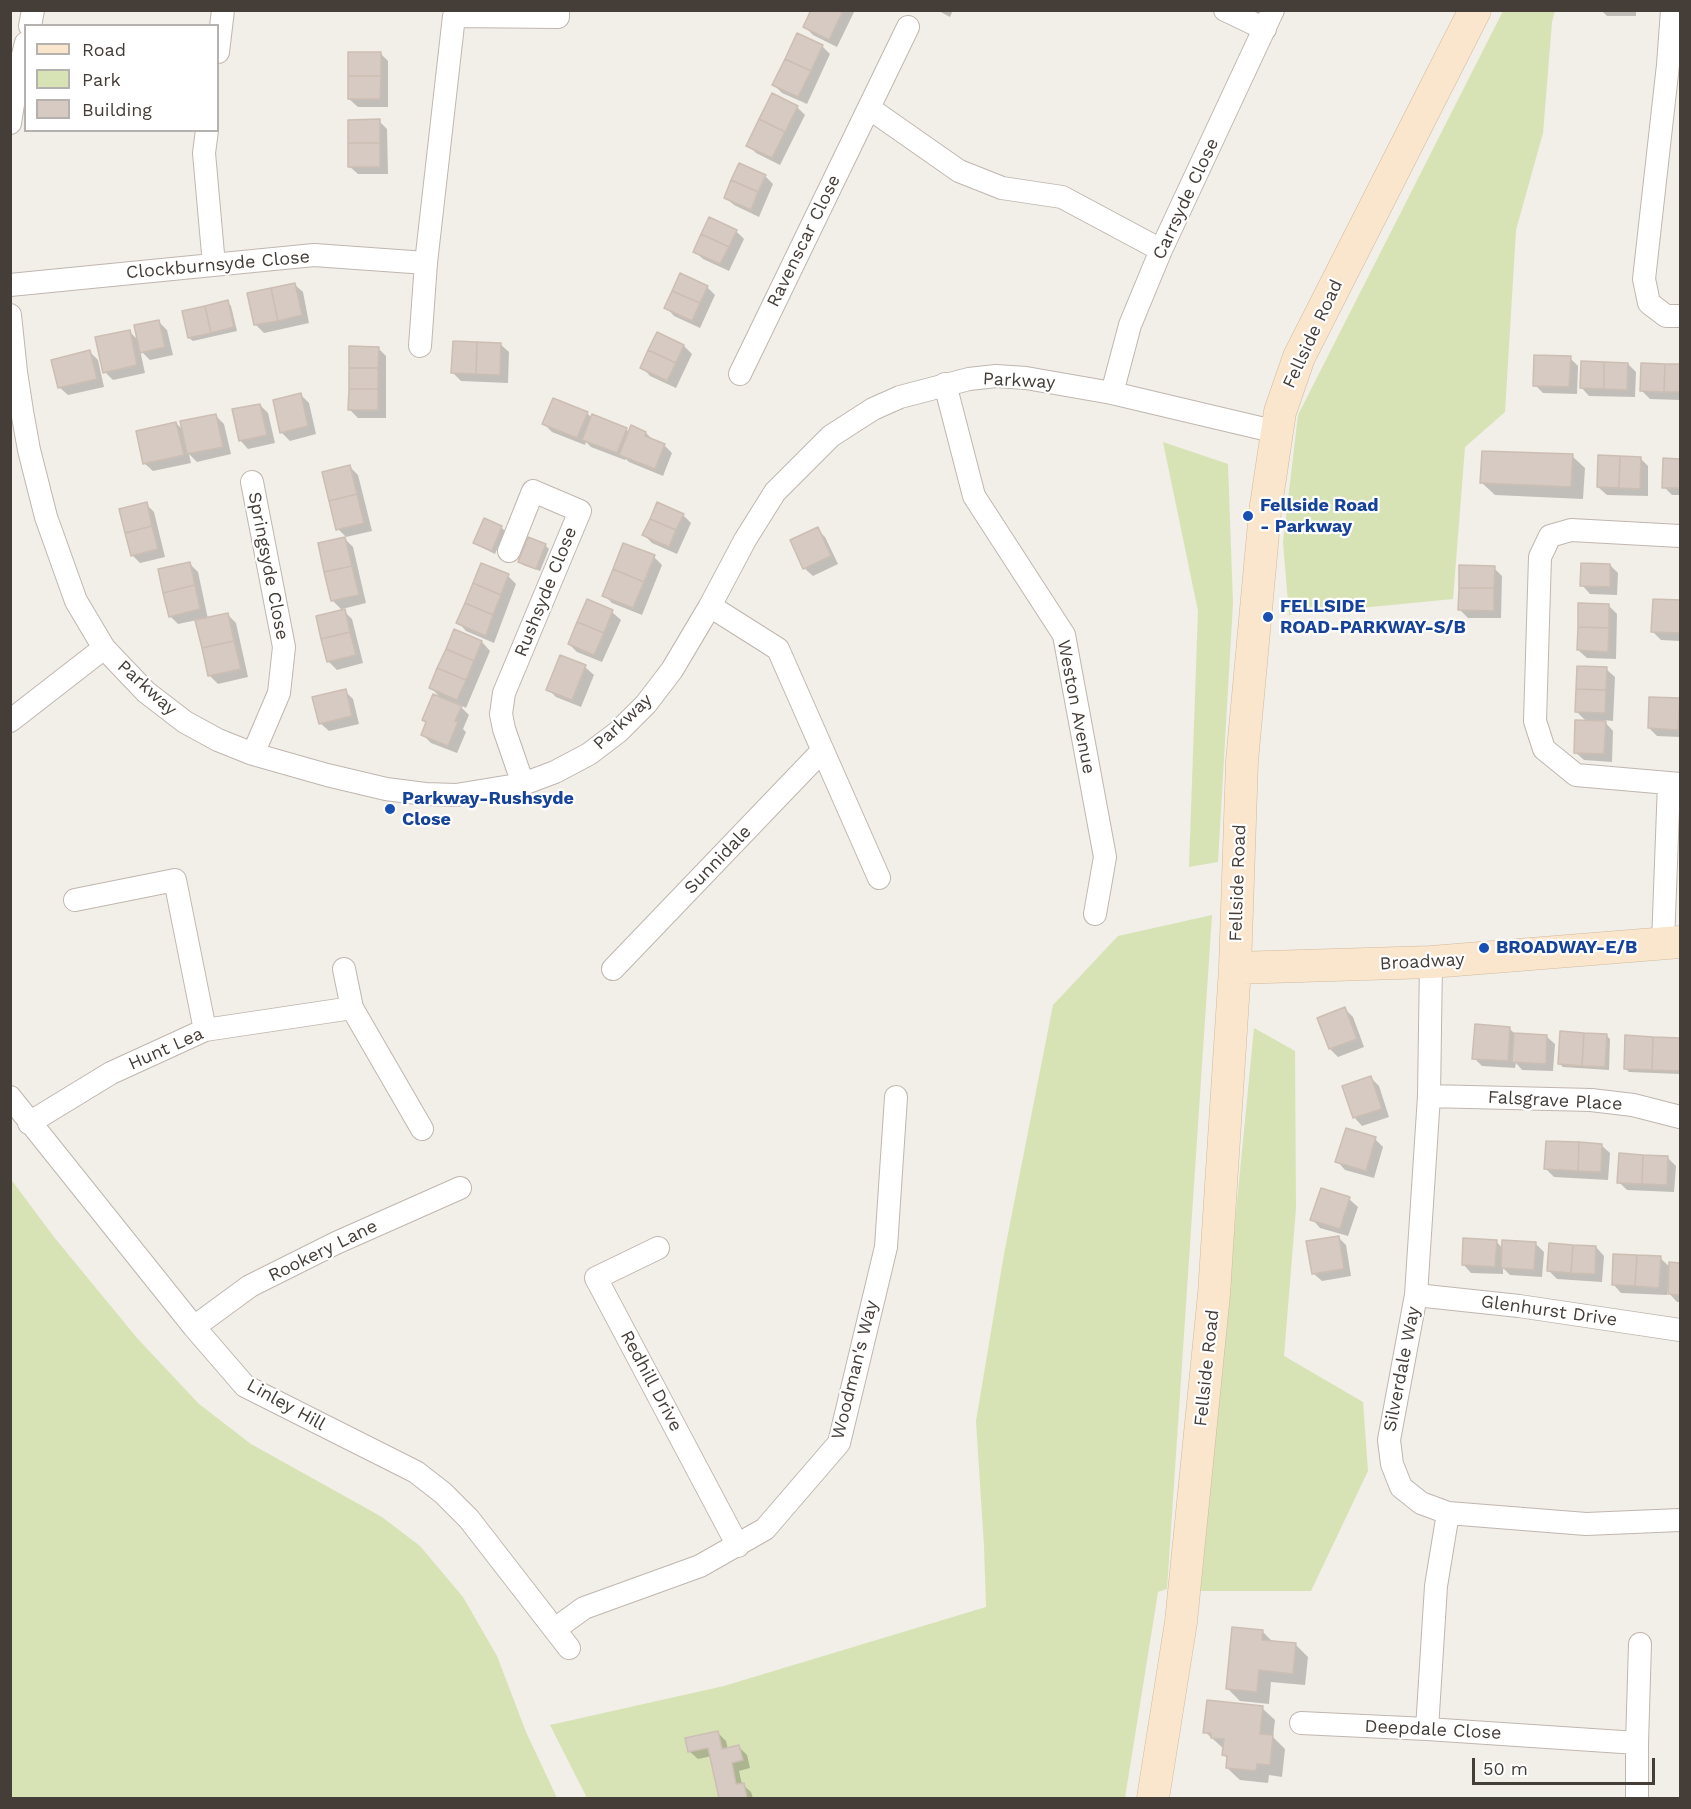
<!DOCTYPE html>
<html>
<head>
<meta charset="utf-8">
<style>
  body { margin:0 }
  #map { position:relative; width:1691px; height:1809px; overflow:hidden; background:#f2eee8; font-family:"Work Sans",sans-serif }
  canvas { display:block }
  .frame { position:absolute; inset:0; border:12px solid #453d38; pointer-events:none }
  .legend { position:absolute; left:24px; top:24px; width:195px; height:108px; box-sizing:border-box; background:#fff; border:2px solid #b5b1af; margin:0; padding:8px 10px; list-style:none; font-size:18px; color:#453d38 }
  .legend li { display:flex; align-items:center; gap:12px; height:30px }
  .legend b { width:30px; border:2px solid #b5b1af }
  .scale { position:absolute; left:1472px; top:1758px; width:183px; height:27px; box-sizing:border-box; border:3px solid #453d38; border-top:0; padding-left:8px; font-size:18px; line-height:21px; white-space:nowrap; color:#453d38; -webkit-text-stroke:4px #fff; paint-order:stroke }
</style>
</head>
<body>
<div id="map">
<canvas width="1691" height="1809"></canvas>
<div class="frame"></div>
<ul class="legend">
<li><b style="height:8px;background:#f9e6cc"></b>Road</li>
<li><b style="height:16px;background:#d7e3b5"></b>Park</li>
<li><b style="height:16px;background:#d6cac2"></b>Building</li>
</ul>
<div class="scale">50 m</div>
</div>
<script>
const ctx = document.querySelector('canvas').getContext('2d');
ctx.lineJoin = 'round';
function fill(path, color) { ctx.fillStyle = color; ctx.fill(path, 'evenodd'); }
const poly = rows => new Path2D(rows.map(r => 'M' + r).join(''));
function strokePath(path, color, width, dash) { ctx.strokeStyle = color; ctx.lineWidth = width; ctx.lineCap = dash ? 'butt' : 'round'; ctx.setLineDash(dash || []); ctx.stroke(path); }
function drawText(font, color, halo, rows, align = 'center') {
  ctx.font = font + ' "Work Sans",sans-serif'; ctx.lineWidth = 4.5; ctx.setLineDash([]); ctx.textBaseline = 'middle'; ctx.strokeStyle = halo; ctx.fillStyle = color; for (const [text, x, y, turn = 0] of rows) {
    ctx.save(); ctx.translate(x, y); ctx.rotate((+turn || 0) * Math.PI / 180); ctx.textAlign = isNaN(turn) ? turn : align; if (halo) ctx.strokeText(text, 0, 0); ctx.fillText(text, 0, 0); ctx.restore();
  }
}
const green = poly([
  [1503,11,1555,11,1552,22,1543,133,1516,230,1505,412,1465,447,1453,599,1289,615,1283,542,1298,415],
  [1163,442,1228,464,1233,603,1218,862,1189,867,1198,611],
  [1212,915,1167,1589,1158,1592,1125,1798,746,1798,744,1783,736,1784,732,1763,742,1760,739,1746,722,1749,718,1731,685,1738,688,1752,708,1748,719,1798,587,1798,550,1725,724,1686,986,1607,984,1546,976,1421,1004,1254,1053,1005,1118,936],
  [1254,1028,1295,1051,1296,1208,1284,1356,1363,1402,1368,1471,1311,1591,1199,1591],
  [10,1178,54,1237,137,1338,199,1404,251,1444,382,1517,420,1546,463,1597,497,1656,526,1732,557,1798,11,1798]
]);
const shadow = poly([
  [813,10,855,10,837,47,813,35,805,27],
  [937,10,953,10,950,17],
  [1601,10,1636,10,1636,16,1607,16],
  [822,46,830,54,807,104,782,93,774,85],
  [380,53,388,61,388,107,358,107,349,99],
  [797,107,805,115,780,165,756,153,748,145],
  [379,121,387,129,388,174,358,174,349,166],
  [765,176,773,184,759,217,734,205,725,197],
  [736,231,744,239,729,271,703,259,694,251],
  [294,284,303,292,309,323,264,333,256,325,249,294],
  [707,287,715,295,700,328,674,316,666,307],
  [227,302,231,306,237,331,193,341,189,338],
  [158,321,167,330,173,355,150,360,140,350,145,373,113,380,105,372,129,331,139,341],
  [658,334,684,346,692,354,676,388,650,376,642,367],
  [500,344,509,352,508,383,461,381,453,373],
  [378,348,386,356,386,418,358,418,350,410],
  [90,352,98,360,104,387,68,395,59,387],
  [1570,358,1578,366,1577,394,1543,393,1535,385],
  [1628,364,1636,372,1635,397,1589,396,1581,387],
  [1643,365,1680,366,1680,400,1650,399,1642,391],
  [301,395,309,403,316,434,290,441,281,432],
  [260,405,268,413,275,443,248,449,240,440],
  [587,413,592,418,626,429,630,433,646,433,654,441,664,445,672,453,663,476,629,462,626,459,625,460,591,447,586,442,585,445,552,432,544,424],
  [216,416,224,424,231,454,197,462,189,454,191,463,153,471,144,463,176,423,184,431],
  [1572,456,1585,468,1583,499,1495,495,1482,483],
  [1640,458,1648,466,1648,496,1607,495,1598,487],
  [1664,460,1680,460,1680,495,1672,495,1664,487],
  [350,467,358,475,372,531,346,537,338,529],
  [146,504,154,512,165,557,140,563,132,555],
  [683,515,691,523,677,554,652,543,644,535],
  [501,527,505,531,495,554,479,546,475,543],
  [817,529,825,537,838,564,813,576,804,568],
  [345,539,353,547,366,603,342,609,352,619,363,663,337,670,328,661,343,611,333,601,319,545],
  [545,545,549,549,540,571,523,565,520,561],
  [654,557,662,565,642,615,612,603,604,595],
  [189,563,198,572,208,619,228,615,236,623,248,677,218,684,210,676,197,620,178,624,170,616],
  [1610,565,1618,573,1617,595,1590,594,1582,585],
  [1494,568,1502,576,1501,618,1468,618,1460,610],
  [508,576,516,584,494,643,466,631,458,622],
  [1654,600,1680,601,1680,641,1661,640,1653,632],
  [588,601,612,612,621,620,602,662,577,652,569,644],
  [1609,606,1617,614,1616,659,1587,658,1578,650],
  [455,631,482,642,490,651,466,708,458,704,469,715,463,729,466,732,457,753,431,743,423,735,442,699,431,688],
  [560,657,585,667,594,675,581,707,556,697,548,689],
  [1606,669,1615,677,1613,721,1603,720,1613,731,1612,762,1584,760,1575,752,1587,722,1576,711],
  [345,691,353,699,359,724,329,731,320,723],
  [1650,698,1680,699,1680,737,1657,736,1649,728],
  [1345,1009,1353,1017,1364,1047,1338,1057,1330,1049],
  [1509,1028,1515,1034,1546,1036,1555,1044,1553,1071,1522,1070,1516,1063,1515,1068,1482,1066,1474,1058],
  [1606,1035,1610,1039,1609,1070,1563,1067,1560,1064],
  [1627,1037,1680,1040,1680,1074,1629,1072,1625,1068],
  [1371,1078,1379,1086,1389,1117,1362,1126,1354,1117],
  [1375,1139,1383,1147,1374,1178,1345,1170,1337,1161],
  [1601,1145,1610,1153,1608,1180,1554,1177,1546,1169],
  [1667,1157,1676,1166,1674,1192,1627,1190,1619,1182],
  [1349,1199,1358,1207,1348,1236,1320,1228,1312,1219],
  [1338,1237,1346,1245,1351,1276,1322,1281,1313,1273],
  [1496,1241,1503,1249,1535,1243,1544,1252,1542,1277,1510,1275,1503,1268,1503,1274,1471,1273,1463,1264],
  [1596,1247,1604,1256,1602,1282,1557,1279,1549,1271],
  [1660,1258,1671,1268,1671,1263,1680,1264,1680,1302,1677,1302,1667,1291,1667,1295,1621,1293,1613,1284],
  [1262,1631,1273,1642,1295,1644,1308,1657,1305,1685,1271,1682,1269,1704,1240,1701,1228,1689],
  [1262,1708,1275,1720,1273,1737,1285,1749,1282,1777,1269,1775,1268,1783,1240,1780,1227,1768,1228,1759,1224,1755,1224,1749,1205,1732],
  [718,1733,726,1741,728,1749,739,1747,747,1755,750,1768,739,1771,742,1784,751,1792,753,1798,721,1798,712,1756,698,1759,689,1751]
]);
const building = poly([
  [811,10,837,10,842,13,829,40,803,27,811,10],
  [797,33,823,45,811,71,785,59,797,33],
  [348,52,381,52,381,76,348,76,348,52],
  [785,59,811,71,798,97,772,85,785,59],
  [348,76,381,76,380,99,348,99,348,76],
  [772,93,798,106,785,132,759,119,772,93],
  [380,119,380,143,348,143,348,120,380,119],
  [759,119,785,132,772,158,746,146,759,119],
  [348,143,380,143,380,167,348,167,348,143],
  [739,163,766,175,758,192,731,180,739,163],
  [731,180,758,192,751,210,724,198,731,180],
  [709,217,737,230,729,247,701,234,709,217],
  [701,234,729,247,720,264,693,252,701,234],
  [680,273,708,286,700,303,672,291,680,273],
  [295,283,302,315,278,321,271,288,295,283],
  [271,288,278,321,254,325,247,293,271,288],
  [672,291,700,303,692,321,664,308,672,291],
  [228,300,234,327,211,333,205,306,228,300],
  [205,306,211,333,188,338,182,311,205,306],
  [159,320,165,347,140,353,134,325,159,320],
  [130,330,137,365,103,373,95,337,130,330],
  [657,332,684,345,676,363,648,350,657,332],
  [453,341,477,342,476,374,451,373,453,341],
  [477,342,501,343,500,375,476,374,477,342],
  [349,346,379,347,378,368,349,368,349,346],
  [90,350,97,379,58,388,51,360,90,350],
  [648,350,676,363,667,381,640,368,648,350],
  [1534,355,1571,356,1569,387,1533,386,1534,355],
  [1581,361,1604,362,1604,389,1580,388,1581,361],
  [1604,362,1628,363,1627,390,1604,389,1604,362],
  [1641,363,1665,364,1664,392,1640,391,1641,363],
  [1665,364,1680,364,1680,392,1664,392,1665,364],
  [349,368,378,368,378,389,349,389,349,368],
  [349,389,378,389,378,410,348,410,349,389],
  [301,393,308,426,280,433,273,400,301,393],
  [553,398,588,412,577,438,542,424,553,398],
  [260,404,267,435,239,441,232,409,260,404],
  [216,414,223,447,187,454,180,421,216,414],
  [592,414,627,428,617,453,582,440,592,414],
  [176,422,184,455,143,464,136,431,176,422],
  [631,425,646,432,645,436,665,444,655,469,619,455,631,425],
  [1482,451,1573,454,1571,487,1480,483,1482,451],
  [1598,455,1620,456,1619,488,1597,487,1598,455],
  [1620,456,1641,457,1640,489,1619,488,1620,456],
  [1663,458,1680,459,1680,488,1662,488,1663,458],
  [350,465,357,494,329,501,322,472,350,465],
  [357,494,364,523,336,530,329,501,357,494],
  [147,502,152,526,125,533,119,509,147,502],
  [657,502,684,514,676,530,650,519,657,502],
  [484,518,502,526,492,551,473,543,484,518],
  [650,519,676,530,669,547,642,535,650,519],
  [152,526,158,549,131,556,125,533,152,526],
  [818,527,831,556,803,569,790,540,818,527],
  [345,537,352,566,324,572,318,543,345,537],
  [528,537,546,544,536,569,518,562,528,537],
  [623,543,655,555,644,582,613,569,623,543],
  [190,562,195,585,163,593,158,569,190,562],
  [481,563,509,574,501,595,473,583,481,563],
  [1581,563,1610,564,1610,587,1580,586,1581,563],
  [1459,565,1495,566,1494,588,1459,588,1459,565],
  [352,566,359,595,331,601,324,572,352,566],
  [613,569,644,582,633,608,602,596,613,569],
  [473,583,501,595,493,615,465,603,473,583],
  [195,585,200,609,169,617,163,593,195,585],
  [1459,588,1494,588,1494,611,1458,610,1459,588],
  [587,599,613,610,604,633,577,622,587,599],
  [1653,599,1680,600,1680,633,1651,632,1653,599],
  [465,603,493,615,486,636,456,623,465,603],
  [1578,603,1609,604,1609,628,1578,627,1578,603],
  [345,609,350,632,321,639,316,616,345,609],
  [228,613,234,641,202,648,195,620,228,613],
  [577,622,604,633,594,655,568,644,577,622],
  [1578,627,1609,628,1608,652,1577,650,1578,627],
  [454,629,482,641,474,661,446,649,454,629],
  [350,632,356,655,327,662,321,639,350,632],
  [234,641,241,669,208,676,202,648,234,641],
  [446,649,474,661,466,680,437,668,446,649],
  [560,655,586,665,572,700,546,690,560,655],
  [1577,666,1607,667,1606,690,1576,689,1577,666],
  [437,668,466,680,457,700,429,688,437,668],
  [346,689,352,716,319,724,312,697,346,689],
  [1576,689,1606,690,1605,713,1575,712,1576,689],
  [433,694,462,706,455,721,458,722,448,746,421,735,426,722,422,720,433,694],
  [1649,697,1680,698,1678,730,1648,728,1649,697],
  [1575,720,1606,721,1604,754,1574,753,1575,720],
  [1345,1007,1357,1039,1329,1049,1317,1018,1345,1007],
  [1475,1024,1510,1027,1508,1061,1472,1059,1475,1024],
  [1560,1031,1584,1033,1582,1066,1558,1064,1560,1031],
  [1514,1033,1547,1035,1546,1064,1512,1062,1514,1033],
  [1584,1033,1607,1034,1605,1067,1582,1066,1584,1033],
  [1625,1035,1653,1037,1652,1070,1624,1069,1625,1035],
  [1653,1037,1680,1038,1680,1071,1652,1070,1653,1037],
  [1371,1076,1382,1109,1353,1118,1342,1086,1371,1076],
  [1346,1128,1376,1137,1366,1171,1335,1162,1346,1128],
  [1546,1141,1579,1142,1578,1171,1544,1169,1546,1141],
  [1579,1142,1602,1144,1601,1172,1578,1171,1579,1142],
  [1619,1153,1643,1155,1642,1184,1617,1183,1619,1153],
  [1643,1155,1668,1156,1667,1185,1642,1184,1643,1155],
  [1321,1188,1350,1197,1340,1229,1310,1220,1321,1188],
  [1339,1236,1344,1269,1312,1274,1306,1241,1339,1236],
  [1463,1238,1497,1240,1495,1267,1462,1265,1463,1238],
  [1502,1240,1536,1242,1534,1270,1501,1268,1502,1240],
  [1549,1243,1573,1245,1571,1273,1547,1271,1549,1243],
  [1573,1245,1596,1246,1595,1274,1571,1273,1573,1245],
  [1613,1254,1637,1255,1635,1286,1612,1285,1613,1254],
  [1637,1255,1661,1256,1659,1288,1635,1286,1637,1255],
  [1669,1262,1680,1263,1680,1295,1668,1294,1669,1262],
  [1232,1627,1263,1630,1262,1640,1296,1643,1293,1674,1259,1670,1257,1692,1226,1689,1232,1627],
  [1207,1700,1263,1706,1260,1734,1273,1735,1270,1765,1257,1764,1256,1771,1226,1768,1227,1756,1222,1755,1224,1739,1211,1738,1211,1733,1203,1733,1207,1700],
  [718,1731,722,1749,739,1745,743,1760,732,1763,736,1784,744,1783,747,1798,719,1798,708,1748,688,1752,685,1738,718,1731]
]);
const street = poly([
  [1225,10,1265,29],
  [1672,10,1668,65,1644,279,1649,303,1666,316,1680,316],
  [30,26,33,10],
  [218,52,223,10],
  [869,108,959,171,1002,188,1062,197,1161,250],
  [10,123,17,79,26,43],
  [207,130,204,153,214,265],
  [10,285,314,255,426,263],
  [10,315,16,372,22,411,29,450,46,517,76,601,104,648,146,692,185,722,218,740,253,754,327,775,386,789,425,794,456,795,523,784,555,772,589,754,618,732,646,704,672,670,710,606,745,540,775,492,831,436,873,409,900,397,969,379,996,376,1026,378,1112,393,1277,432],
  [420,346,426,263,454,16,558,17,558,10],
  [740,374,908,27],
  [945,384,974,496,1064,635,1105,857,1095,914],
  [1112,393,1130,325,1161,250,1273,10],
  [252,482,284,647,279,693,253,754],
  [1680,536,1571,530,1550,536,1540,557,1535,721,1544,749,1576,775,1680,784],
  [509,551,533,491,580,511,504,693,501,714,504,729,523,784],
  [710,606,778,649,879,878],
  [10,721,104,648],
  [75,900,175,880,205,1030],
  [1663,943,1669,783],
  [1431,962,1429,1096,1416,1295,1389,1440,1392,1464,1401,1487,1421,1503,1448,1513,1586,1524,1680,1520],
  [344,969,352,1008,422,1129],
  [613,969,822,751],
  [1429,1096,1591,1100,1633,1105,1680,1117],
  [10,1097,194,1327,245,1386,416,1472,443,1493,469,1519,569,1648],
  [29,1123,111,1073,205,1030,352,1008],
  [658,1248,596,1278,738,1546],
  [1416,1295,1519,1306,1680,1330],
  [194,1327,250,1286,336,1243,460,1188],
  [555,1629,584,1608,700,1566,765,1529,839,1443,886,1247,896,1097],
  [1301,1723,1427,1729,1637,1743],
  [1427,1729,1436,1586,1448,1513],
  [1637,1796,1637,1743,1640,1644]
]);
const secondary = poly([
  [1235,968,1431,962,1680,942],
  [1153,1798,1181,1622,1214,1294,1235,968,1242,761,1265,512,1280,412,1299,357,1475,10]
]);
const markers = [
  [1248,516,6,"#1a4fb4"],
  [1268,617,6,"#1a4fb4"],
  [390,809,6,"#1a4fb4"],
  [1484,948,6,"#1a4fb4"]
];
const streetNames = [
  ["Carrsyde Close",1186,199,-65],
  ["Ravenscar Close",804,241,-64],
  ["Clockburnsyde Close",218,265,-5],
  ["Fellside Road",1313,334,-65],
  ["Parkway",1019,381,3],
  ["Springsyde Close",268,566,79],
  ["Rushsyde Close",546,592,-68],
  ["Parkway",147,688,42],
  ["Weston Avenue",1076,707,79],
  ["Parkway",623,722,-43],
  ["Sunnidale",718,860,-46],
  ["Fellside Road",1238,883,-88],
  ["Broadway",1422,962,-3],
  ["Hunt Lea",166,1049,-24],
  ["Falsgrave Place",1555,1101,3],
  ["Rookery Lane",323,1251,-26],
  ["Glenhurst Drive",1549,1311,8],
  ["Fellside Road",1207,1368,-84],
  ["Silverdale Way",1402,1369,-79],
  ["Woodman's Way",855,1370,-76],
  ["Redhill Drive",651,1381,62],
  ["Linley Hill",286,1405,29],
  ["Deepdale Close",1433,1730,3]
];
const transitNames = [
  ["Fellside Road",1260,506],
  ["- Parkway",1260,527],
  ["FELLSIDE",1280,607],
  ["ROAD-PARKWAY-S/B",1280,628],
  ["Parkway-Rushsyde",402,799],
  ["Close",402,820],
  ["BROADWAY-E/B",1496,948]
];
fill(green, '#d7e3b5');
fill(shadow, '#0003');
fill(building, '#d6cac2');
strokePath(building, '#cdbeb3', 1.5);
strokePath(street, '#c0b6af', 24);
strokePath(secondary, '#d1ba9e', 33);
strokePath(street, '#fff', 22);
strokePath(secondary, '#f9e6cc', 32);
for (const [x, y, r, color] of markers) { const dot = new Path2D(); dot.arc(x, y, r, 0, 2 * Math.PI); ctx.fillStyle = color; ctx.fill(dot); strokePath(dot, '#fff', 2); }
drawText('18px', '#453d38', '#fff', streetNames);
drawText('bold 18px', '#164399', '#fff', transitNames, 'left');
</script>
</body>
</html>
